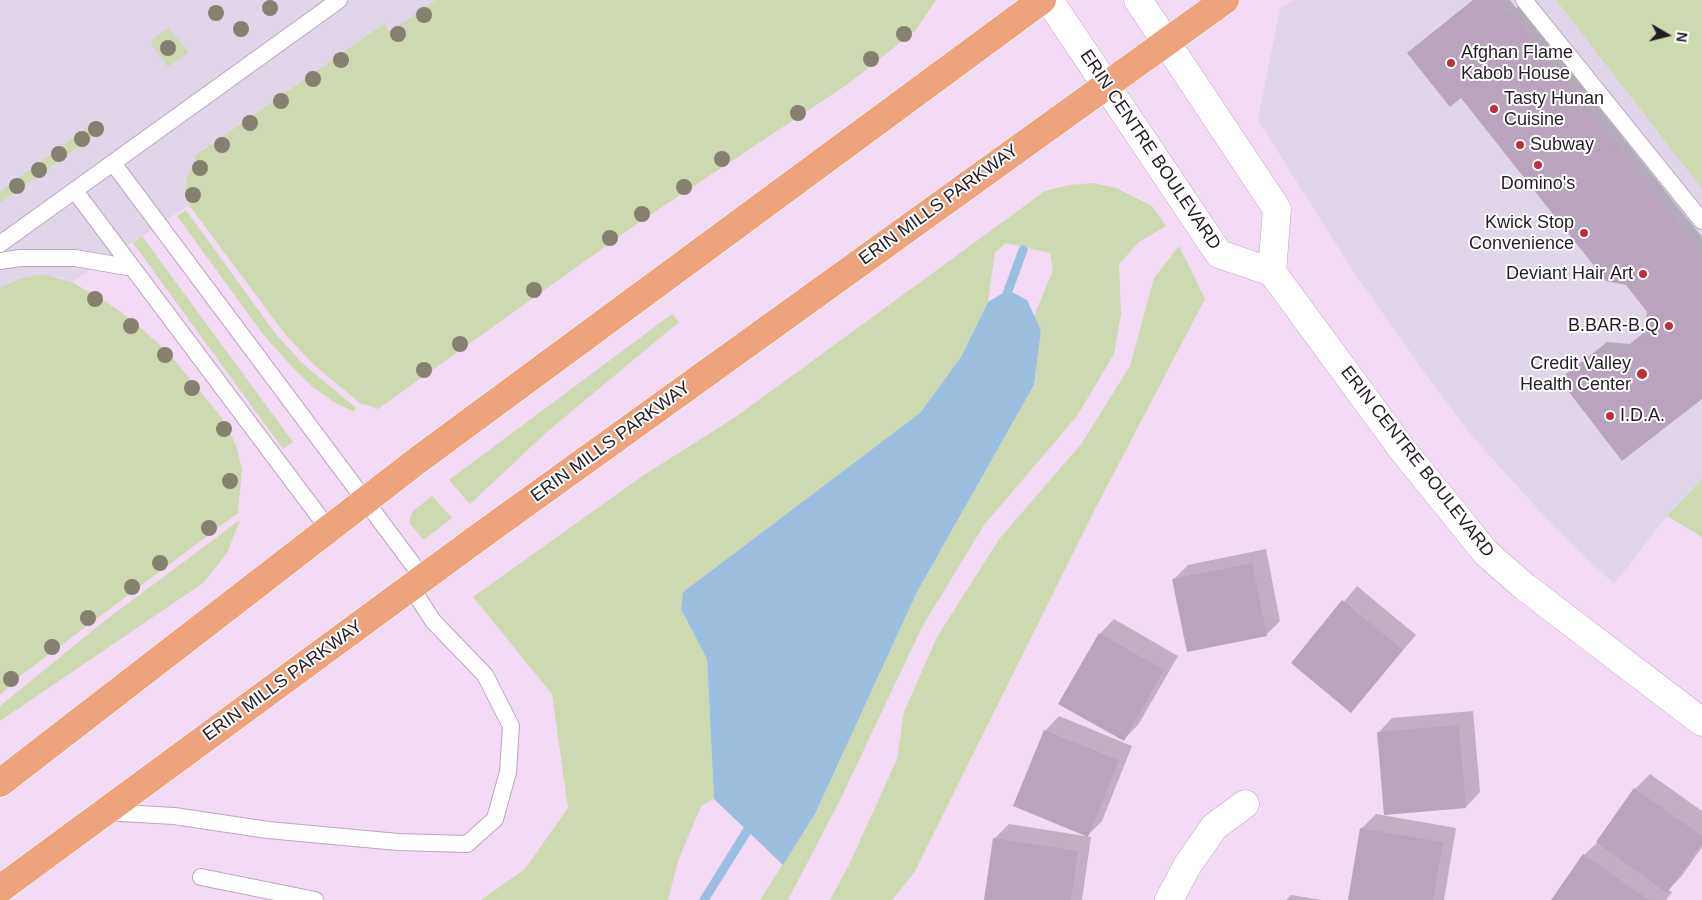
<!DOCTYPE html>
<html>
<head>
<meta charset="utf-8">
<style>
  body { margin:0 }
  #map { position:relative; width:1702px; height:900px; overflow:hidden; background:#f3dbf5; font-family:Helvetica,sans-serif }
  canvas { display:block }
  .north { position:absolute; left:1642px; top:10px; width:50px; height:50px; -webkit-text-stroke:4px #fff; paint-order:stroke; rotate:98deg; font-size:14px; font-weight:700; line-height:20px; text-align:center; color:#241c25 }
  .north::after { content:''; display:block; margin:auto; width:18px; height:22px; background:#241c25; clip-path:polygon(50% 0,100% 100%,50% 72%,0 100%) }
</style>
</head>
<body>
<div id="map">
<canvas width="1702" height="900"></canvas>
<div class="north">N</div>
</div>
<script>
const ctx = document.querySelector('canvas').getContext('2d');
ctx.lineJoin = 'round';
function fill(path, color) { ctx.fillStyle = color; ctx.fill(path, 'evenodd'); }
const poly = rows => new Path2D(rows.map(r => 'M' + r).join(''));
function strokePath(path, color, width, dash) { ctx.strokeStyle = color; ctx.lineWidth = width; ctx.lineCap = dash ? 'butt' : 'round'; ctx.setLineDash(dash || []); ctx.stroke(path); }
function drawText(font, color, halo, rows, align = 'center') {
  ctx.font = font + ' Helvetica,sans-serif'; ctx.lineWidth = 4; ctx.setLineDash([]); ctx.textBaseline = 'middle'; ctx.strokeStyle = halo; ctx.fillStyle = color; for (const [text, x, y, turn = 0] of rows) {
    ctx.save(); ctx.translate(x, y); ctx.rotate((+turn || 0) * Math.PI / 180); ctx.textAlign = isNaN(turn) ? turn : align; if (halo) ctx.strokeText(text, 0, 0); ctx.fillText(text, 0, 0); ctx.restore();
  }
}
const commercial = poly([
  [0,0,435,0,390,32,385,23,194,155,197,161,187,175,185,190,189,205,72,282,60,277,19,279,0,288],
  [1294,0,1556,0,1702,189,1702,479,1667,516,1614,584,1555,528,1471,435,1434,386,1351,268,1258,120,1280,9]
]);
const green = poly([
  [435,0,936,0,915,31,848,84,641,221,378,409,360,403,313,364,285,334,189,205,185,190,187,175,197,161,194,156,385,23,390,32],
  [1556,0,1702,0,1702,189],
  [168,28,189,52,168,67,151,44,152,40],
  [97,120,103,129,0,203,0,192],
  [1093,183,1116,188,1152,206,1166,226,1139,242,1119,264,1121,314,1114,354,1077,416,984,525,922,627,841,798,788,900,760,900,815,814,917,592,1034,385,1041,330,1034,316,1053,270,1050,253,1006,243,995,252,988,302,961,357,920,413,683,592,681,609,707,659,714,799,701,806,678,861,668,900,481,900,525,869,568,808,552,694,473,597,641,477,737,416,1045,191,1069,185],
  [186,210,275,333,301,362,356,408,354,412,332,401,312,386,295,370,262,333,177,216],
  [142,236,293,442,283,449,133,243],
  [1179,246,1205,299,1094,511,914,873,892,900,830,900,849,865,897,759,904,712,937,637,1000,538,1082,443,1130,366,1154,278],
  [42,274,72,282,108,303,129,318,167,351,222,418,236,445,242,469,238,513,20,676,0,695,0,288,19,279],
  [672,314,679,322,548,431,470,504,449,480],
  [1702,479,1702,537,1667,516],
  [432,496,452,518,424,540,409,523,412,512],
  [240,520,227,553,203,583,0,721,0,706,107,619]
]);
const water = poly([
  [1008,290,1027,300,1041,330,1034,385,917,592,815,814,783,865,714,799,707,659,681,609,683,592,920,413,961,357,988,302]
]);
const shadow = poly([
  [1473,0,1510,0,1516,8,1518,6,1702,237,1702,397,1561,379,1607,342,1630,344,1646,331,1649,312,1627,284,1461,97,1409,53],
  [1266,549,1280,621,1266,635,1174,579,1188,565],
  [1357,586,1416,635,1351,711,1293,663],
  [1114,619,1178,656,1138,725,1124,739,1100,634],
  [1473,711,1480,792,1466,807,1378,733,1392,718],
  [1059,716,1132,746,1102,821,1087,836,1045,731],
  [1650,774,1702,811,1702,847,1681,877,1668,890,1672,892,1666,900,1552,900,1584,855,1599,841,1635,789],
  [1376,814,1456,828,1444,900,1349,900,1361,829],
  [1009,824,1091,837,1082,900,985,900,994,839],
  [1291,895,1322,900,1286,900]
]);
const stream = poly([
  [1004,302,1023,250],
  [704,900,747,831,757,824]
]);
const building = poly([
  [1473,0,1497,0,1508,14,1511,12,1702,253,1702,399,1622,461,1559,379,1599,349,1622,351,1645,332,1647,312,1626,285,1606,281,1461,98,1450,107,1407,53],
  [1252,563,1267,636,1187,652,1172,579],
  [1342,600,1403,650,1351,713,1291,663],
  [1099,633,1164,670,1124,741,1058,704],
  [1459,725,1466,808,1384,815,1377,732],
  [1044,730,1119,760,1088,837,1013,806],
  [1634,788,1702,836,1702,843,1667,893,1596,842],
  [1360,828,1443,842,1433,900,1348,900],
  [993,838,1078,851,1071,900,984,900],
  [1583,854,1649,900,1551,900]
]);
const service = poly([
  [1524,0,1702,221],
  [113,163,423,578],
  [75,191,330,531],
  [0,244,339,0],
  [0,261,20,258,75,258,133,268],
  [104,812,174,816,268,830,398,842,467,844,495,819,508,772,511,726,485,675,433,621,411,587],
  [201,877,315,900]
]);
const minor = poly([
  [1169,900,1187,866,1214,827,1245,804]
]);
const tertiary = poly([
  [1049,0,1219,254,1272,272,1402,449,1486,553,1525,587,1702,722],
  [1138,0,1277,209,1272,272]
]);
const primary = poly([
  [0,783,418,460,1042,0],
  [0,889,479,537,1225,0]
]);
const trees = [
  [270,8],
  [216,13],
  [424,15],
  [241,29],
  [398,34],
  [904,34],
  [168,48],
  [871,59],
  [341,60],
  [313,79],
  [281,101],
  [798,113],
  [250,123],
  [96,129],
  [82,139],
  [222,145],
  [59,154],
  [722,159],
  [200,168],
  [39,170],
  [17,186],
  [684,187],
  [193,195],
  [642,214],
  [610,238],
  [534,290],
  [95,299],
  [131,326],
  [460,344],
  [165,355],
  [424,370],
  [192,388],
  [224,429],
  [230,481],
  [209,528],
  [160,563],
  [132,587],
  [88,618],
  [52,647],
  [11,679]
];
const markers = [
  [1451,63,5,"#be2e3c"],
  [1494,109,5,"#be2e3c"],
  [1520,145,5,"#be2e3c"],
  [1538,165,5,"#be2e3c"],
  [1584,233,5,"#be2e3c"],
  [1643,274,5,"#be2e3c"],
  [1669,326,5,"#be2e3c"],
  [1642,374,6,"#be2e3c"],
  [1610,416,5,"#be2e3c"]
];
const poiNames = [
  ["Afghan Flame",1461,53],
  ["Kabob House",1461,74],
  ["Tasty Hunan",1504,99],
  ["Cuisine",1504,120],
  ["Subway",1530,145],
  ["Domino's",1538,184,"center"],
  ["Kwick Stop",1574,223,"right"],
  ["Convenience",1574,244,"right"],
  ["Deviant Hair Art",1633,274,"right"],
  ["B.BAR-B.Q",1659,326,"right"],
  ["Credit Valley",1631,364,"right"],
  ["Health Center",1631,385,"right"],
  ["I.D.A.",1620,416]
];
const streetNames = [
  ["ERIN CENTRE BOULEVARD",1150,150,56],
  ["ERIN MILLS PARKWAY",939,205,-36],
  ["ERIN MILLS PARKWAY",611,442,-36],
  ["ERIN CENTRE BOULEVARD",1417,462,52],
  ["ERIN MILLS PARKWAY",283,681,-36]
];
fill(commercial, '#e0d5e9');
fill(green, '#cdd9b1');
fill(water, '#9cbfe0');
fill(shadow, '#0003');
strokePath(stream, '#9cbfe0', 9);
fill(building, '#baa3bc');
strokePath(service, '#bda6bf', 18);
strokePath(minor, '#bda6bf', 29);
strokePath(tertiary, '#bda6bf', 29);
strokePath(primary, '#fff', 29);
strokePath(service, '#fff', 16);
strokePath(minor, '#fff', 28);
strokePath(tertiary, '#fff', 28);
strokePath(primary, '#eda47d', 28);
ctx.fillStyle = '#85806f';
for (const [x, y] of trees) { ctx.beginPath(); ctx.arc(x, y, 8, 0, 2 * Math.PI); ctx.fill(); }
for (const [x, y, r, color] of markers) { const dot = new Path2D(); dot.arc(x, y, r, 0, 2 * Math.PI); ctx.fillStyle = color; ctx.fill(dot); strokePath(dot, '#fff', 2); }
drawText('18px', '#241c25', '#fff', poiNames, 'left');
drawText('18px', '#241c25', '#fff', streetNames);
</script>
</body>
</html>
